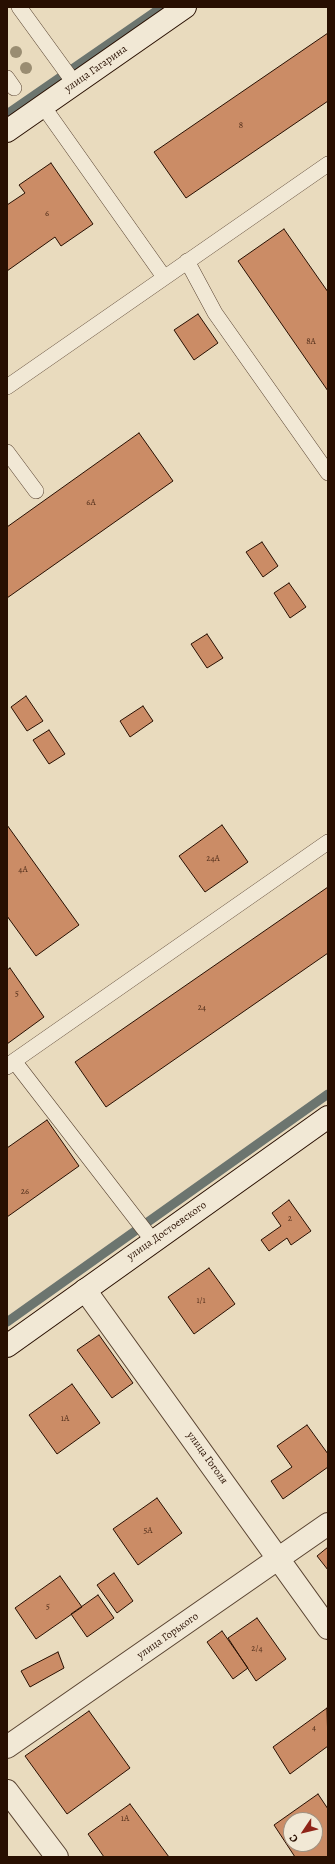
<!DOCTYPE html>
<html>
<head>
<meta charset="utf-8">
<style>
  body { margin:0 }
  #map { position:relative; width:335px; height:1864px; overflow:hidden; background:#e9dbbe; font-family:Alegreya,serif }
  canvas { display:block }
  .frame { position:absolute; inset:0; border:8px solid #280f01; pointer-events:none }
  .north { position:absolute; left:283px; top:1812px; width:40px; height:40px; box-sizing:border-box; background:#f1e8d5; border:1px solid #a19180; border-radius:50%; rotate:235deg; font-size:11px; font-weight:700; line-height:16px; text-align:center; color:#280f01 }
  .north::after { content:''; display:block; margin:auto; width:14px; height:18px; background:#8f2418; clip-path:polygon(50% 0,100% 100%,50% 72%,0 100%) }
</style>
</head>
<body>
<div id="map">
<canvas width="335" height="1864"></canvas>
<div class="frame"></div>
<div class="north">С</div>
</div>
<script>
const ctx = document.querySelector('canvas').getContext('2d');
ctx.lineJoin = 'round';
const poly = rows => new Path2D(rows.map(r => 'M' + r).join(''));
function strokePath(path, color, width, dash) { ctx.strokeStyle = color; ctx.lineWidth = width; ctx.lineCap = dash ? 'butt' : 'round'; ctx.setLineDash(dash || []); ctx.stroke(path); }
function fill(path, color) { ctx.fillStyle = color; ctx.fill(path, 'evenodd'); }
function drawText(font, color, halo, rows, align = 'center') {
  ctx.font = font + ' Alegreya,serif'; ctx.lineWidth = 3.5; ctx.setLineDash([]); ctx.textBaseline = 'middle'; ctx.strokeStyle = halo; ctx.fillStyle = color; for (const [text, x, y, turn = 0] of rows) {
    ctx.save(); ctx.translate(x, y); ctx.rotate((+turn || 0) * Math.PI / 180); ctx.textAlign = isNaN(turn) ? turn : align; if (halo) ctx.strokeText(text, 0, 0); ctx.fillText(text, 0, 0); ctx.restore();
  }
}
const stream = poly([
  [7,114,162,7],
  [7,1322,328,1094]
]);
const building = poly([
  [328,33,328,101,186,198,154,152,328,33],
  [51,163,93,224,61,246,55,237,7,271,7,205,25,193,19,185,51,163],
  [284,229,328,292,328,391,238,261,284,229],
  [198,314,218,343,194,360,174,330,198,314],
  [139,433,173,481,7,598,7,527,139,433],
  [262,542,278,566,263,577,246,552,262,542],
  [289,583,306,607,290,618,274,593,289,583],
  [207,634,223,658,207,668,191,644,207,634],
  [26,696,43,721,27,731,11,707,26,696],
  [143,706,153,721,130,737,120,721,143,706],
  [49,730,65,754,49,764,33,740,49,730],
  [7,825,79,925,36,956,7,916,7,825],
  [222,825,248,862,205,892,179,856,222,825],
  [328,887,328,953,106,1107,75,1062,328,887],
  [10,968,44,1017,7,1044,7,970,10,968],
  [47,1120,79,1166,7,1217,7,1148,47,1120],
  [289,1200,311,1231,291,1245,287,1238,269,1251,261,1240,281,1226,272,1213,289,1200],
  [209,1268,235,1304,194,1334,168,1297,209,1268],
  [99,1335,133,1383,112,1398,77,1350,99,1335],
  [72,1384,100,1423,57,1454,29,1415,72,1384],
  [307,1425,328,1454,328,1467,283,1499,271,1481,292,1467,277,1446,307,1425],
  [157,1498,182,1533,138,1565,113,1529,157,1498],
  [328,1547,328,1570,317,1556,328,1547],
  [114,1573,133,1601,117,1613,97,1585,114,1573],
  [60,1576,82,1607,36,1639,15,1608,60,1576],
  [98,1595,114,1618,87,1637,71,1614,98,1595],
  [257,1618,286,1659,256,1681,228,1638,257,1618],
  [222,1631,248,1668,233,1679,207,1642,222,1631],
  [58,1652,64,1668,30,1687,21,1671,58,1652],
  [327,1708,328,1746,290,1774,273,1747,327,1708],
  [89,1711,130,1768,67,1814,25,1756,89,1711],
  [318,1794,328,1809,328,1857,295,1857,274,1825,318,1794],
  [291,1820,315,1820,315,1844,291,1844,291,1820],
  [130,1804,169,1857,104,1857,88,1834,130,1804]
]);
const lane = poly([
  [19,7,75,84],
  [7,78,14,88],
  [43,106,164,277],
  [187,261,215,313,328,473],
  [7,387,328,164],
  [7,452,36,491],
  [14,1061,328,842],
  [7,1067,14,1061,153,1241]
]);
const street = poly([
  [85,1290,328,1628],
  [7,1747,328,1524],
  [7,1791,57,1857]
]);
const secondary = poly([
  [7,131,185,7],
  [7,1346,328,1117]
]);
const trees = [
  [16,52],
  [26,68]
];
const numberNames = [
  ["8",241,126],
  ["6",47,214],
  ["8А",311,342],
  ["6А",91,503],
  ["24А",213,859],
  ["4А",23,870],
  ["5",17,994],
  ["24",202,1008],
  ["26",25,1192],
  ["2",290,1219],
  ["1/1",201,1301],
  ["1А",65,1419],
  ["5А",148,1531],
  ["5",48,1607],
  ["2/4",257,1649],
  ["4",314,1728],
  ["1А",125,1819]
];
const streetNames = [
  ["улица Гагарина",96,69,-35],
  ["улица Достоевского",167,1231,-35],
  ["улица Гоголя",207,1458,54],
  ["улица Горького",168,1636,-35]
];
strokePath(stream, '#6c756f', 9);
fill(building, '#cb8c66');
strokePath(building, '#280f01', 1);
strokePath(lane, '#584230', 16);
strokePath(street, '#584230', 24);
strokePath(secondary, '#280f01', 24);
strokePath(lane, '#f1e8d5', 15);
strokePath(street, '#f1e8d5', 22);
strokePath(secondary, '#f1e8d5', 22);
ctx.fillStyle = '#9a8d72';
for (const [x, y] of trees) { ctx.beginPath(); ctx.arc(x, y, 6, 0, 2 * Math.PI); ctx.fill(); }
drawText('9px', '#512e1a', null, numberNames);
drawText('11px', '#280f01', '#f1e8d5', streetNames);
</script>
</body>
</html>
